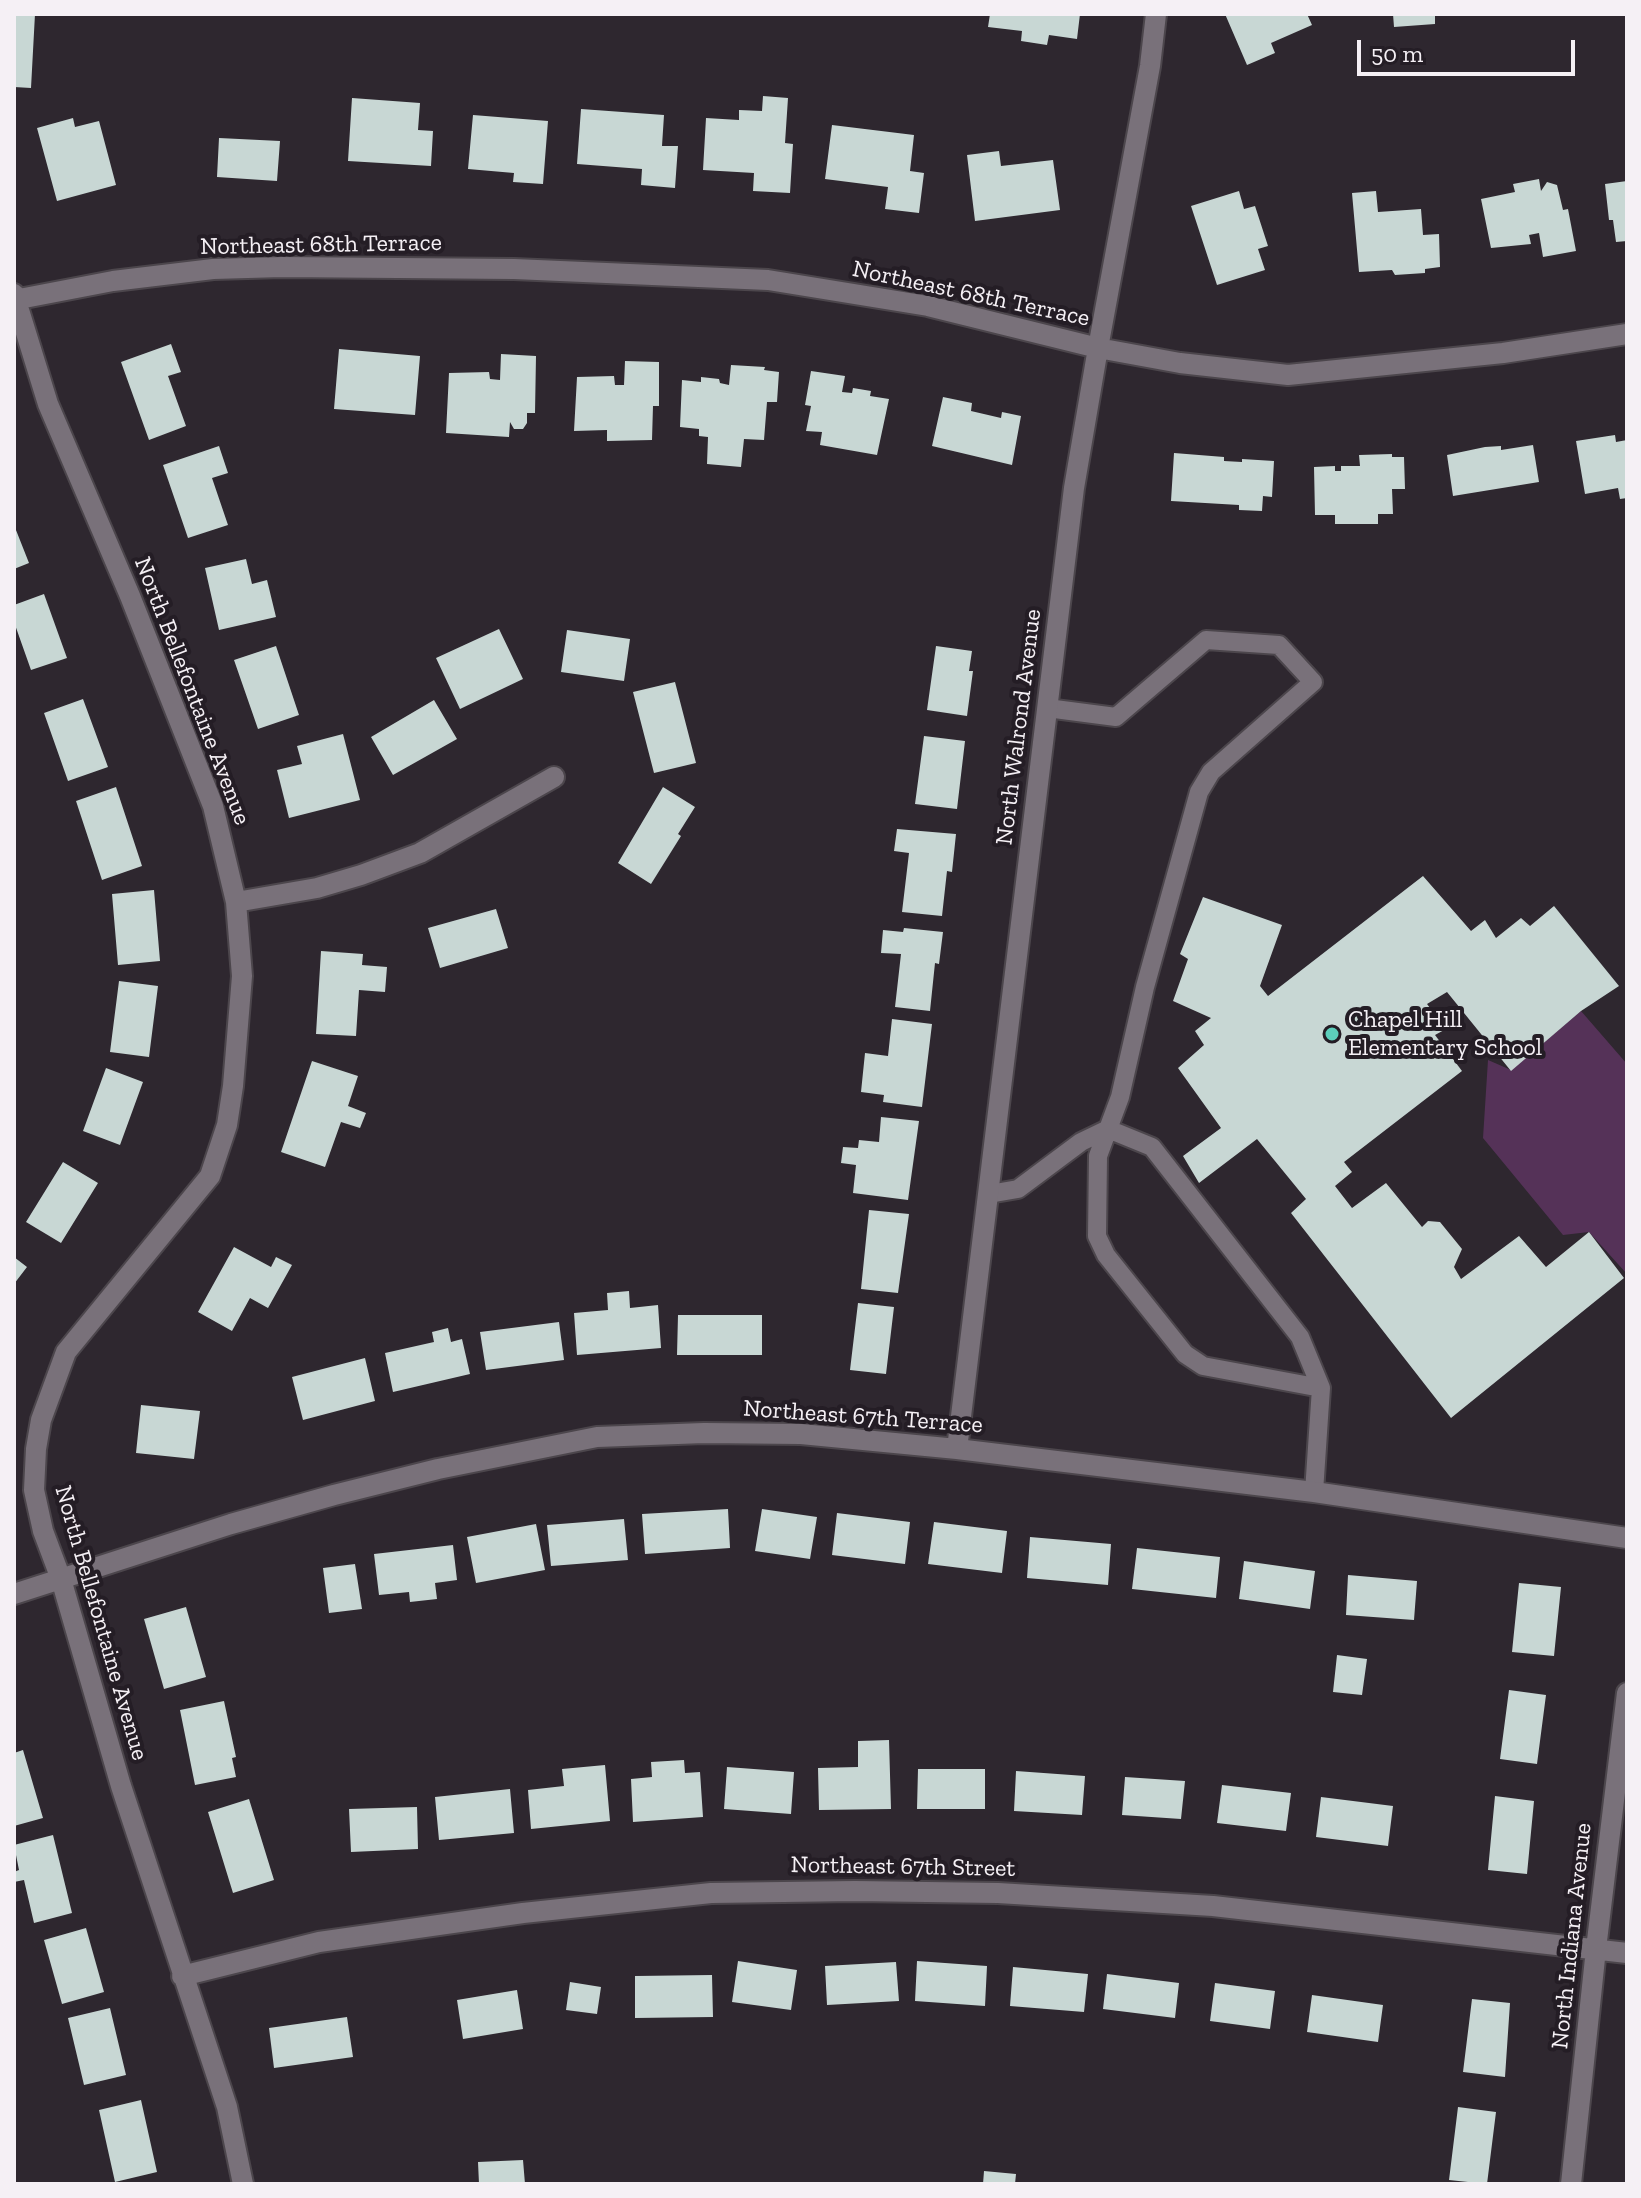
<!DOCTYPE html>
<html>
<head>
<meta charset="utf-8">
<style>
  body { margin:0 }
  #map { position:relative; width:1641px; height:2198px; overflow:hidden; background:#2e272f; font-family:"Zilla Slab",serif }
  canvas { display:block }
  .frame { position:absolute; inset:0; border:16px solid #f5f0f5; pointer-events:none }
  .scale { position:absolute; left:1357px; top:40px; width:218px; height:36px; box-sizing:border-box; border:4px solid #f5f0f5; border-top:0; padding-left:10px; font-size:24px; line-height:28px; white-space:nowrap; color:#f5f0f5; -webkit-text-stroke:6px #241d25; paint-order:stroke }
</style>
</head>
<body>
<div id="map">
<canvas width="1641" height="2198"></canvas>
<div class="frame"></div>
<div class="scale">50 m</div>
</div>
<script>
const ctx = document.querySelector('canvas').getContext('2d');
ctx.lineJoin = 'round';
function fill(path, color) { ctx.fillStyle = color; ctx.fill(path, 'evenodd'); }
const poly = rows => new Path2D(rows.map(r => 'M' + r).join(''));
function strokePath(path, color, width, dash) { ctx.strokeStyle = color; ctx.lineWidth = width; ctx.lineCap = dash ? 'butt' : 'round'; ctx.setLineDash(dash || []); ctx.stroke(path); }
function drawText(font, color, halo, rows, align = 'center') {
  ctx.font = font + ' "Zilla Slab",serif'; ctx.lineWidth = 8; ctx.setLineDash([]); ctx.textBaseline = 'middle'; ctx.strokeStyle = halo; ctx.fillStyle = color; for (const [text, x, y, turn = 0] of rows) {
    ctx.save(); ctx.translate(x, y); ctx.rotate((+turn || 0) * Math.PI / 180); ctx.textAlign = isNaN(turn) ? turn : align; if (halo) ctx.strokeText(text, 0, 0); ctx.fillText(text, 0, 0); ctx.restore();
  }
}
const green = poly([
  [1581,1011,1627,1064,1627,1274,1589,1232,1563,1235,1483,1138,1488,1060,1511,1070]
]);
const building = poly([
  [14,14,35,14,31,88,14,87],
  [990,14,1080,14,1077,39,1049,35,1047,45,1021,41,1022,31,988,27],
  [1225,14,1307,14,1312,25,1271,43,1275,53,1247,65],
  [1393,14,1435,14,1435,24,1394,27],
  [763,96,788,98,785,143,793,144,790,193,753,191,754,173,703,170,706,118,739,120,739,110,762,111],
  [352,98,420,103,418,130,433,131,431,166,348,161],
  [581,109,664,115,662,146,678,146,675,188,641,185,642,169,577,164],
  [473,115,548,121,543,184,513,182,514,173,468,169],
  [73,118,75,127,99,121,116,185,57,201,37,128],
  [832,125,914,135,910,171,924,173,919,213,885,209,888,187,825,179],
  [219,138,280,141,277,181,217,177],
  [999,151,1001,166,1053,160,1060,210,975,221,967,155],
  [1539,179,1541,191,1547,182,1557,185,1563,210,1568,209,1576,251,1543,257,1539,233,1529,235,1531,244,1491,248,1481,199,1515,192,1513,184],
  [1627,181,1627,241,1616,242,1613,220,1609,220,1605,184],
  [1239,191,1244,209,1255,206,1268,246,1258,249,1265,270,1217,285,1191,206],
  [1376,191,1378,212,1421,209,1423,235,1439,234,1440,267,1425,269,1425,273,1395,275,1392,270,1359,272,1352,193],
  [171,344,181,372,168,376,186,426,149,440,121,362],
  [339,349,420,356,415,415,334,409],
  [501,354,536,356,535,413,527,413,527,423,523,429,514,429,510,422,509,437,446,433,449,373,489,372,490,379,500,380],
  [625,361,659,362,659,406,653,406,652,440,607,441,607,430,574,431,577,377,614,376,615,385,624,385],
  [731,365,765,367,764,370,779,372,777,402,767,402,764,440,744,439,741,467,707,464,708,437,699,436,699,429,680,427,682,380,701,382,701,377,719,379,720,383,729,385],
  [811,371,845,376,842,392,852,393,853,388,871,391,870,396,889,399,877,455,820,445,822,432,806,431,811,406,805,405],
  [943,397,972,403,971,411,1001,418,1002,412,1021,416,1012,465,932,446],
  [1615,435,1616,442,1627,440,1627,498,1620,499,1618,488,1585,494,1576,441],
  [1533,445,1539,482,1453,496,1447,455,1485,447,1501,446,1501,450],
  [219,446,228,473,212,478,228,525,188,538,163,465],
  [1174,453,1224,457,1224,461,1242,462,1242,459,1274,461,1272,497,1263,496,1262,511,1239,510,1239,505,1171,501],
  [1392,454,1392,457,1404,457,1405,489,1392,489,1393,514,1378,514,1378,524,1335,524,1335,515,1315,515,1314,467,1335,466,1335,471,1341,471,1341,466,1360,466,1359,455],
  [14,525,29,563,14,569],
  [246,559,252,584,267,580,276,617,219,630,205,568],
  [44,594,67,658,31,670,14,622,14,605],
  [499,629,523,679,460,709,436,658],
  [567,630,630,639,624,681,561,672],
  [276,646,299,715,258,729,234,660],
  [936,646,972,651,969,671,973,671,967,716,927,710],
  [675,682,696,763,654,773,633,692],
  [83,699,108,767,68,781,44,713],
  [434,700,457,739,393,775,371,737],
  [343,734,360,800,289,818,277,770,302,764,297,746],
  [924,736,965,741,957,809,915,804],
  [116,787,142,866,102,880,76,801],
  [663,787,695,807,678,834,681,836,651,884,618,863],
  [897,829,956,834,952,872,947,871,942,916,902,912,909,853,894,851],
  [1423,876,1471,931,1485,920,1496,938,1521,918,1530,926,1554,906,1619,986,1581,1011,1511,1071,1447,992,1427,1004,1446,1029,1435,1035,1462,1071,1344,1162,1352,1172,1335,1186,1352,1208,1386,1183,1422,1227,1428,1221,1440,1222,1462,1249,1454,1267,1461,1279,1519,1236,1546,1267,1589,1232,1624,1278,1451,1418,1291,1213,1306,1199,1257,1139,1199,1183,1183,1156,1221,1128,1178,1068,1204,1045,1195,1031,1211,1018,1173,1001,1188,959,1180,954,1203,897,1282,925,1260,986,1268,996],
  [154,890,160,961,118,965,112,894],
  [496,909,508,948,440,968,428,928],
  [904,928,943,932,939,964,935,963,930,1011,895,1007,901,954,881,953,883,930,903,932],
  [321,951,363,954,362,965,387,967,385,992,359,990,356,1036,316,1034],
  [119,981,158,986,149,1057,110,1052],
  [892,1019,932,1024,922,1107,883,1102,884,1095,861,1092,865,1053,888,1056],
  [312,1061,358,1076,348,1106,366,1113,360,1128,341,1122,325,1167,281,1152],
  [106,1068,143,1082,120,1145,83,1131],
  [881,1117,919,1121,908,1200,853,1193,856,1165,841,1163,843,1147,858,1148,859,1140,879,1142],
  [63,1162,98,1183,61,1243,26,1222],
  [869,1210,909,1214,898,1293,861,1289],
  [234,1247,271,1267,276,1257,292,1265,268,1308,250,1298,232,1331,198,1312],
  [14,1257,27,1267,14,1284],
  [629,1291,630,1308,658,1305,661,1348,577,1355,574,1313,608,1310,607,1293],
  [858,1303,894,1307,886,1374,850,1370],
  [678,1315,762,1315,762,1355,677,1355],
  [559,1322,564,1360,486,1370,480,1332],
  [448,1328,451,1342,462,1339,470,1374,393,1392,385,1353,434,1342,432,1332],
  [365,1358,375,1401,303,1420,292,1377],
  [141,1405,200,1411,194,1459,136,1453],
  [728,1509,730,1548,645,1554,642,1514],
  [762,1509,817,1517,810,1559,755,1551],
  [837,1513,910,1522,905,1564,832,1555],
  [624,1519,628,1560,551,1566,547,1525],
  [934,1522,1007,1531,1002,1573,928,1564],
  [536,1524,545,1570,476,1583,467,1537],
  [1030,1537,1111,1544,1108,1585,1027,1578],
  [453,1545,457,1580,435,1583,437,1599,410,1602,409,1592,379,1595,374,1554],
  [1137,1548,1220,1557,1216,1598,1132,1589],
  [1244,1561,1315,1571,1310,1609,1239,1599],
  [355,1564,362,1609,329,1613,323,1568],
  [1348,1575,1417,1581,1414,1620,1346,1615],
  [1519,1583,1561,1587,1554,1656,1512,1652],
  [186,1607,206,1677,164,1689,144,1619],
  [1337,1655,1367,1659,1362,1695,1333,1692],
  [1509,1690,1546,1695,1537,1764,1500,1759],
  [224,1701,236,1757,232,1758,236,1777,195,1785,180,1710],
  [889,1740,891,1809,819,1810,818,1768,858,1767,858,1741],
  [23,1750,43,1818,14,1826,14,1753],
  [684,1760,685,1773,700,1772,703,1817,633,1822,631,1779,652,1777,651,1762],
  [605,1765,610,1821,531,1829,528,1790,564,1786,562,1769],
  [727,1767,794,1772,791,1814,724,1809],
  [918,1769,985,1769,985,1809,917,1809],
  [1016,1771,1085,1776,1082,1815,1014,1811],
  [1125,1777,1185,1781,1181,1819,1122,1815],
  [1222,1785,1291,1793,1286,1831,1217,1823],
  [510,1789,514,1833,439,1840,435,1797],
  [1495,1796,1534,1801,1527,1874,1488,1870],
  [1321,1797,1393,1806,1388,1846,1316,1837],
  [249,1799,274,1880,233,1893,208,1812],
  [417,1807,418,1849,351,1852,349,1809],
  [53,1835,72,1913,34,1923,24,1880,14,1882,14,1872,19,1870,14,1845],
  [86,1928,104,1992,62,2004,44,1940],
  [738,1961,797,1970,791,2010,732,2002],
  [917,1961,987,1966,985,2006,915,2001],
  [896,1962,899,2001,827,2005,825,1966],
  [1013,1967,1088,1974,1084,2012,1010,2006],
  [1107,1974,1179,1983,1175,2018,1103,2009],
  [712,1975,713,2017,635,2018,635,1976],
  [570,1982,601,1987,597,2014,566,2010],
  [1215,1983,1275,1991,1270,2029,1210,2021],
  [517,1990,523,2029,463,2039,457,2000],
  [1312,1995,1383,2005,1378,2042,1307,2032],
  [1472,1999,1510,2003,1505,2077,1463,2072],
  [110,2008,126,2075,84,2085,68,2018],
  [347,2017,353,2057,274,2068,269,2028],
  [141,2100,157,2172,115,2182,99,2110],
  [1458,2107,1496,2112,1487,2184,1449,2180],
  [523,2160,525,2184,479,2184,478,2162],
  [984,2171,1016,2174,1015,2184,983,2184]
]);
const lane = poly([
  [1047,708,1116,717,1206,640,1279,645,1313,682,1211,772,1199,792,1145,987,1120,1097,1098,1156,1097,1236,1106,1255,1185,1354,1203,1366,1321,1388],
  [989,1194,1018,1189,1081,1142,1108,1129,1152,1147,1300,1337,1321,1388,1314,1492]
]);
const street = poly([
  [14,294,48,404,130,596,213,806,236,902,242,976,233,1086,227,1125,210,1176,66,1352,41,1420,36,1449,34,1490,43,1531,61,1579,121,1786,227,2107,243,2184],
  [14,300,113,281,213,269,282,267,514,269,768,280,928,306,1098,348,1180,363,1288,375,1503,353,1627,334],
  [236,902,317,888,361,875,420,853,554,777],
  [957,1449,1074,488,1098,348,1150,66,1156,14],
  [14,1594,231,1524,334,1495,438,1469,597,1437,704,1433,801,1434,957,1449,1314,1492,1627,1538],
  [182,1976,319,1942,523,1913,711,1893,855,1891,998,1893,1213,1906,1627,1953],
  [1571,2184,1596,1949,1627,1693]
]);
const markers = [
  [1332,1034,8,"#5ccebb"]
];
const streetNames = [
  ["Northeast 68th Terrace",321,245,-1],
  ["Northeast 68th Terrace",971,294,12],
  ["North Bellefontaine Avenue",192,691,69],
  ["North Walrond Avenue",1019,727,-83],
  ["Northeast 67th Terrace",863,1417,4],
  ["North Bellefontaine Avenue",101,1623,74],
  ["Northeast 67th Street",903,1867,1],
  ["North Indiana Avenue",1572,1936,-84]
];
const poiNames = [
  ["Chapel Hill",1348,1020],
  ["Elementary School",1348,1048]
];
fill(green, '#553258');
fill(building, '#c8d7d4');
strokePath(lane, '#4c464c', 22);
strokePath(street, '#4c464c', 24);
strokePath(lane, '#79717a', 18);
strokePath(street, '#79717a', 20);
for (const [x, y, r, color] of markers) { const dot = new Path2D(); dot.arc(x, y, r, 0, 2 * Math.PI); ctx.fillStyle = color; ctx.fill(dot); strokePath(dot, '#241d25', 3); }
drawText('24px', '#f5f0f5', '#241d25', streetNames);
drawText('24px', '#f5f0f5', '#241d25', poiNames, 'left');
</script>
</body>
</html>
